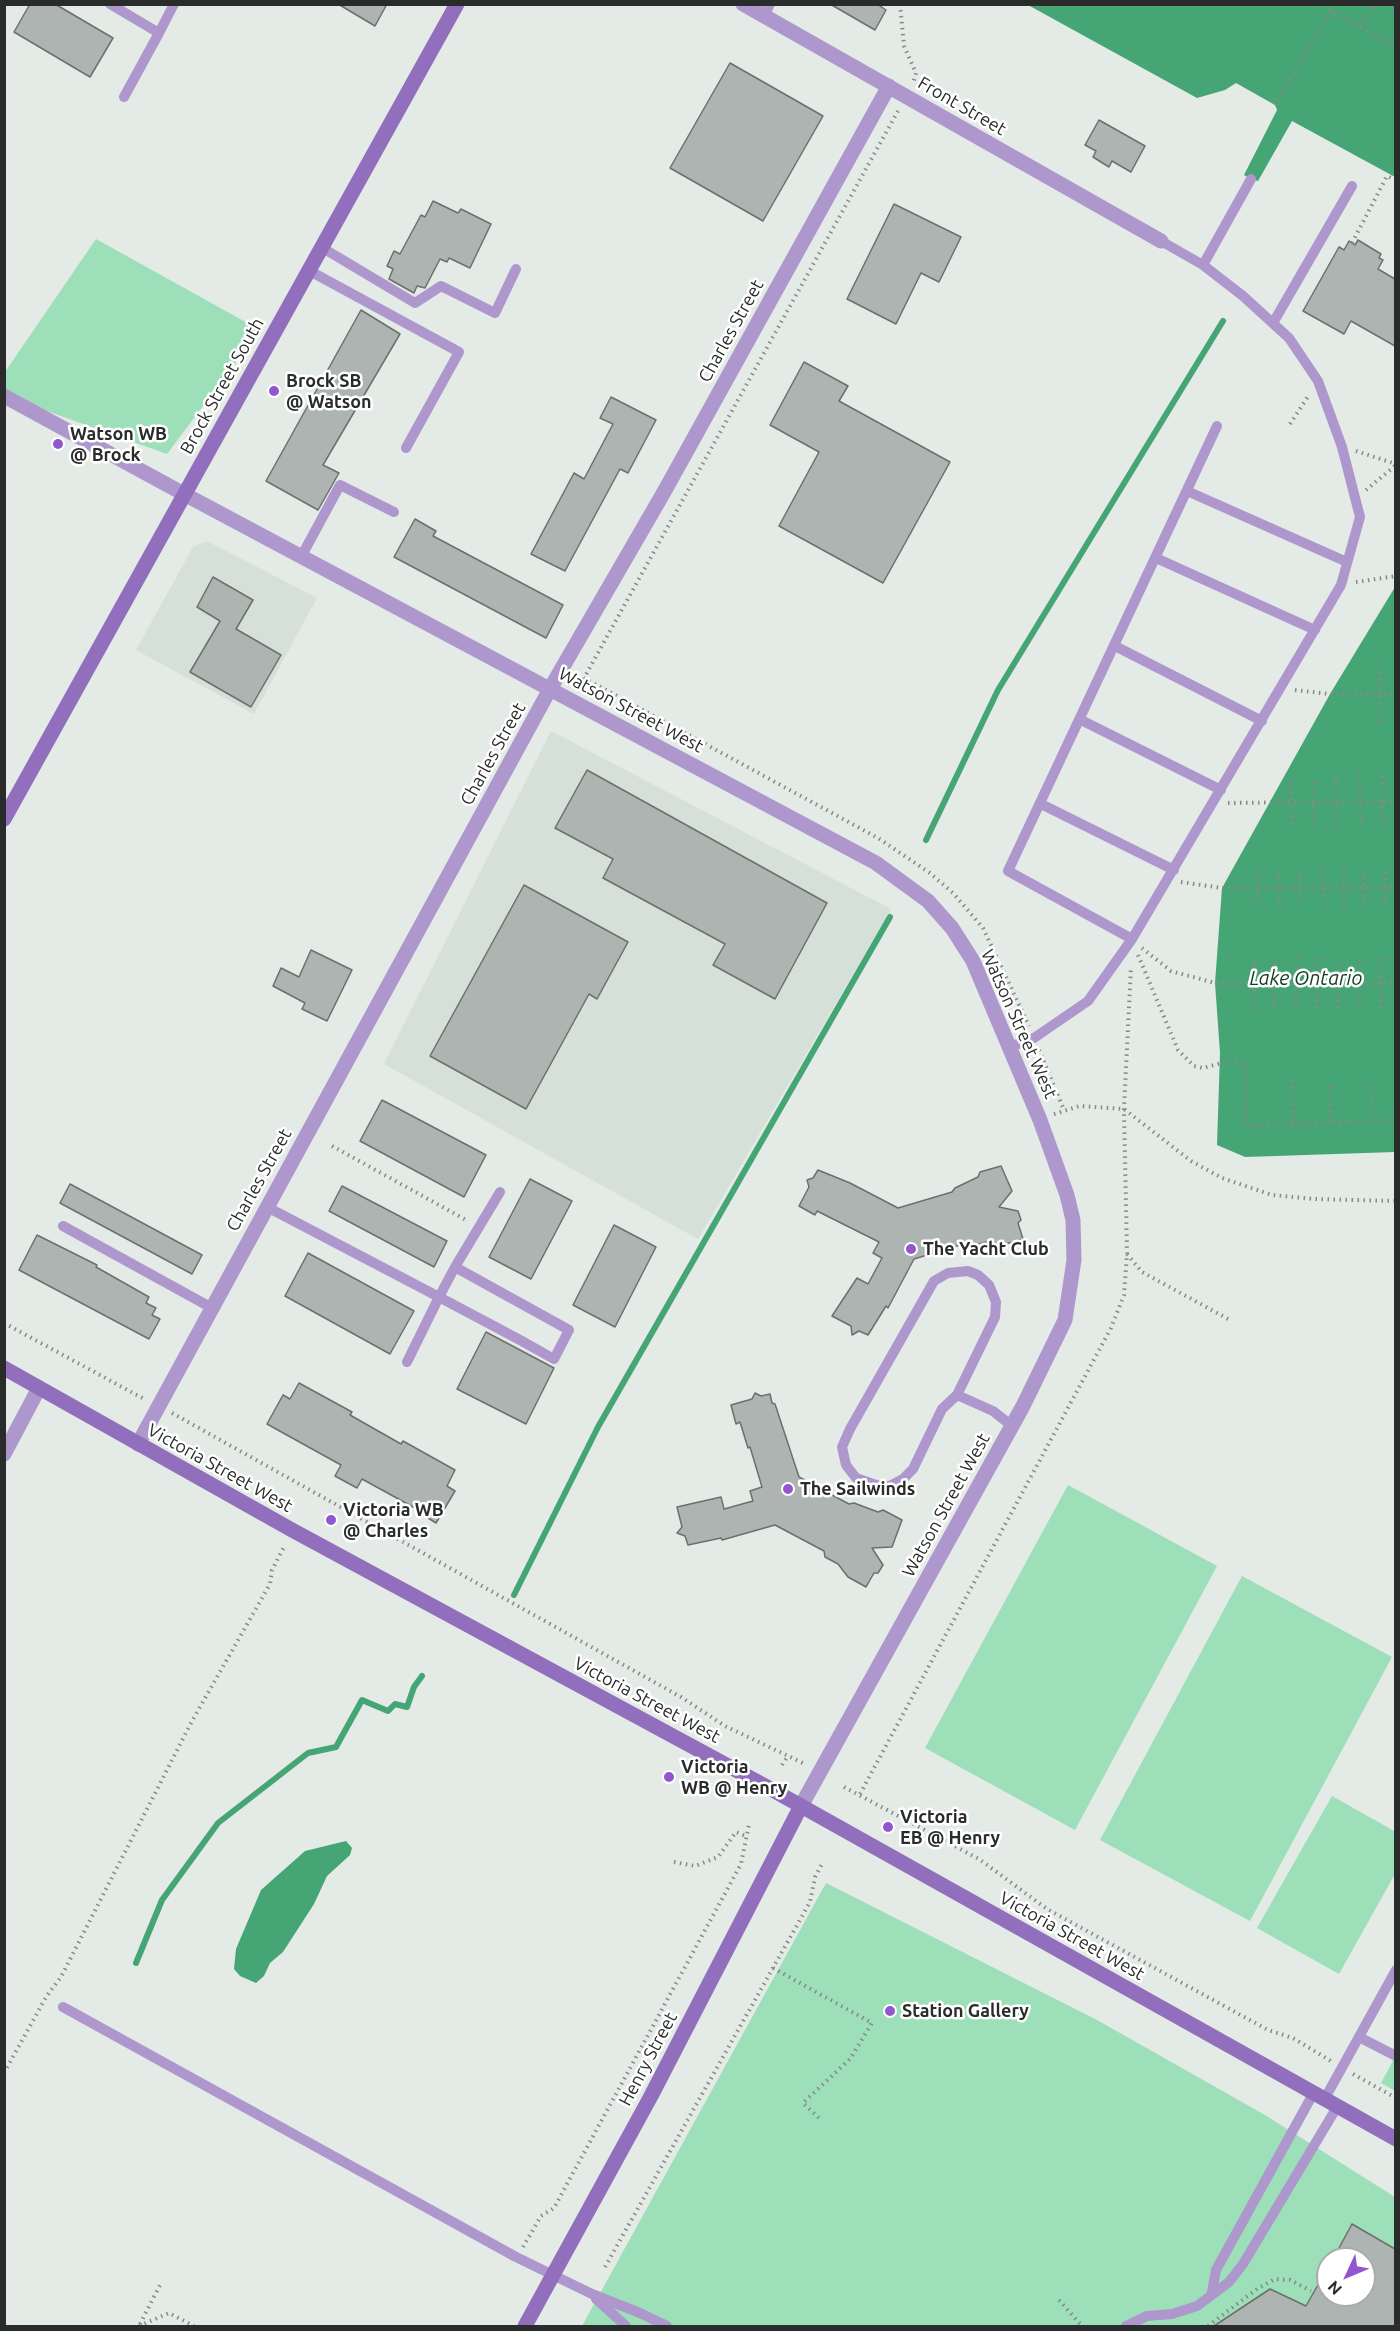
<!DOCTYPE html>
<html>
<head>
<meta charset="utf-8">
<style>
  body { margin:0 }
  #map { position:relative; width:1400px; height:2331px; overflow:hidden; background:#e4eae6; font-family:Ubuntu,sans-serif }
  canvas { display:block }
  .frame { position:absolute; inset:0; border:6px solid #2a2c2b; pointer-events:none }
  .north { position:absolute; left:1316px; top:2247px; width:60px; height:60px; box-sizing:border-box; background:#fff; border:2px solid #aaabaa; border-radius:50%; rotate:226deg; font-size:16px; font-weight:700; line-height:24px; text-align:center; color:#2a2c2b }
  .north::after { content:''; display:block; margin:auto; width:21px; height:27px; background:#9257ce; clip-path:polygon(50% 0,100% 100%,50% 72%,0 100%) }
</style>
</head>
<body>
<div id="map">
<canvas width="1400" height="2331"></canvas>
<div class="frame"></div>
<div class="north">N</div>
</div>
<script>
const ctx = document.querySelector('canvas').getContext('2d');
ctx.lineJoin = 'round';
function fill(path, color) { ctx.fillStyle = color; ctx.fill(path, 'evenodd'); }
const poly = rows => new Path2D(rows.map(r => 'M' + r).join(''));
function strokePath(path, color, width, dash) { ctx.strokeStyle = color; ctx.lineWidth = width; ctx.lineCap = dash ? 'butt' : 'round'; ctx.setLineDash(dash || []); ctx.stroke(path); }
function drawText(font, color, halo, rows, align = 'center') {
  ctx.font = font + ' Ubuntu,sans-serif'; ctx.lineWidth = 5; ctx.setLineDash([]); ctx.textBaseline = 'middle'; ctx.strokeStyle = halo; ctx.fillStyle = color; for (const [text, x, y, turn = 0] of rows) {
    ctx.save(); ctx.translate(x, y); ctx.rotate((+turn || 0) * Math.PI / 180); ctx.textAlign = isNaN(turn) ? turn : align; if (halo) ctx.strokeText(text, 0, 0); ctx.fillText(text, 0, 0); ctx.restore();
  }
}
const built = poly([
  [207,541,317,598,254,714,136,650,193,547],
  [551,731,891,909,698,1239,384,1064]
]);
const green = poly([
  [96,239,260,330,167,454,5,396,5,372],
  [1068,1485,1217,1566,1075,1830,925,1748],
  [1242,1576,1392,1657,1250,1921,1100,1840],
  [1332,1796,1396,1832,1395,1874,1339,1974,1257,1928],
  [826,1883,1097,2020,1265,2115,1395,2197,1395,2326,582,2326],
  [1328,2259,1364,2259,1364,2295,1328,2295],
  [1395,2057,1395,2091,1381,2083]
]);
const water = poly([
  [1028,5,1395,5,1395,177,1292,121,1258,181,1251,179,1244,175,1277,110,1275,105,1236,83,1225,90,1197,98],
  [1395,587,1395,1152,1245,1157,1217,1145,1220,1053,1215,983,1222,888,1330,694],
  [346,1841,352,1848,350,1855,327,1876,314,1904,283,1952,270,1963,264,1976,256,1983,240,1976,234,1969,236,1949,261,1890,305,1851]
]);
const stream = poly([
  [926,840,998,690,1223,321],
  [514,1595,598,1427,890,917],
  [136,1963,162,1900,218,1823,308,1753,336,1747,362,1700,388,1711,395,1704,407,1707,414,1687,422,1676]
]);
const building = poly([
  [30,4,55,4,113,38,90,77,14,32,30,4],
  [338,4,387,4,375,26,338,4],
  [830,4,877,4,886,10,875,30,830,4],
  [730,63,823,116,763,221,670,168,730,63],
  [1099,120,1145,146,1131,172,1112,161,1109,167,1093,157,1096,151,1085,145,1099,120],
  [433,201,458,213,461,209,491,224,470,268,449,258,447,262,440,259,425,288,417,286,414,293,389,279,393,269,387,266,394,251,400,254,421,215,425,217,433,201],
  [894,204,961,237,939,282,921,273,896,324,847,299,894,204],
  [1358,240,1381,254,1379,258,1383,260,1378,269,1395,279,1395,346,1351,321,1344,334,1303,311,1339,247,1344,250,1349,241,1355,245,1358,240],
  [361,310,400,334,323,465,339,473,318,510,266,481,361,310],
  [804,362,848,386,839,401,950,462,883,583,779,526,819,452,770,425,804,362],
  [611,397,656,420,628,473,620,469,565,571,531,554,574,473,584,479,613,424,600,418,611,397],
  [415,519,436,531,433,536,563,605,546,638,394,557,415,519],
  [213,577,253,600,236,629,281,655,251,707,190,672,220,621,197,607,213,577],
  [587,770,827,903,775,999,713,965,725,944,603,878,613,859,555,828,587,770],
  [524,885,628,942,597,999,589,994,526,1109,430,1056,524,885],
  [311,950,352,970,327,1021,302,1009,305,1003,273,986,281,968,299,977,311,950],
  [382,1100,486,1155,464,1197,360,1141,382,1100],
  [1001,1166,1012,1191,999,1207,1018,1211,1021,1220,1018,1223,1023,1239,1002,1245,986,1242,972,1246,967,1243,914,1259,888,1308,886,1306,868,1335,859,1331,852,1335,851,1326,832,1316,857,1278,868,1284,882,1258,873,1253,879,1242,817,1211,815,1215,799,1206,809,1187,807,1180,813,1178,818,1170,850,1183,898,1208,952,1192,955,1188,978,1177,980,1172,1001,1166],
  [530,1179,572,1201,531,1279,489,1257,530,1179],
  [70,1184,202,1255,192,1274,60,1203,70,1184],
  [342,1186,447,1241,434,1267,329,1211,342,1186],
  [614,1225,656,1247,615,1327,573,1305,614,1225],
  [37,1235,97,1265,96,1267,149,1297,146,1303,156,1308,152,1315,160,1319,149,1339,19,1270,37,1235],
  [308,1253,414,1311,390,1354,285,1296,308,1253],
  [486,1332,554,1368,526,1424,457,1389,486,1332],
  [299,1383,352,1412,350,1415,401,1444,403,1441,455,1470,447,1486,455,1491,436,1523,423,1515,424,1513,362,1479,357,1488,335,1476,341,1465,267,1424,283,1395,290,1399,299,1383],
  [755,1393,761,1396,770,1394,772,1403,775,1404,799,1477,849,1504,854,1503,878,1512,883,1510,902,1520,892,1547,872,1548,883,1565,878,1573,874,1573,866,1587,848,1577,838,1564,825,1557,824,1551,775,1525,722,1540,721,1538,688,1545,685,1536,677,1533,682,1527,677,1507,721,1497,724,1509,753,1501,750,1491,762,1487,750,1447,748,1448,740,1422,736,1424,731,1405,752,1399,755,1393],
  [1352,2224,1395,2249,1395,2326,1214,2326,1270,2289,1306,2306,1328,2267,1328,2295,1364,2295,1364,2259,1333,2259,1352,2224]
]);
const path = poly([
  [900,4,904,46,916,73,913,83],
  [1331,11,1334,4],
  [1360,27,1376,4],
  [1275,105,1331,11,1396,46],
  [898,111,584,678,878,838,930,873,954,894,983,928,1029,1026],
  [1352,243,1387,176,1396,180],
  [1290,424,1309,395],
  [1356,451,1396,464],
  [1366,490,1396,465],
  [1356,582,1396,576],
  [1379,666,1380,722],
  [1295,690,1330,694,1396,694],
  [1359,775,1361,826],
  [1336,776,1337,826],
  [1382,776,1382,825],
  [1228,803,1396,801],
  [1291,824,1291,780],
  [1314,826,1314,779],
  [1322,870,1324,903],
  [1258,871,1258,907],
  [1300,871,1300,902],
  [1364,871,1364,907],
  [1279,872,1280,906],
  [1181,882,1222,888,1396,887],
  [1385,904,1386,869],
  [1344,906,1344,868],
  [1142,948,1171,971,1215,983,1396,983],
  [1138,955,1178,1050,1194,1066,1203,1068,1229,1061,1245,1061,1246,1126,1396,1120],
  [1274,1007,1275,958],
  [1296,1007,1297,956],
  [1317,1008,1318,957],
  [1338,1008,1339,960],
  [1381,1008,1381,958],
  [1253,1009,1254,957],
  [1359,1009,1360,957],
  [1039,1050,1064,1110],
  [1292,1080,1294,1124],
  [1371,1085,1372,1121],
  [1330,1086,1331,1123],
  [1054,1114,1080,1106,1124,1109,1191,1161,1222,1178,1272,1195,1314,1199,1396,1201],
  [332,1146,468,1221],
  [1127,1254,1142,1272,1230,1320],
  [4,1323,146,1400],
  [172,1413,681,1697,725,1726,803,1763],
  [782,1765,788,1756],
  [844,1787,979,1859,1047,1909,1268,2030,1293,2038,1331,2061],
  [860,1794,1111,1328,1124,1295,1127,1253,1124,1109,1131,967],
  [674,1862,695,1866,718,1857,736,1832,748,1837],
  [773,1968,872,2023,850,2059,803,2103,822,2121],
  [4,2073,46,1997,61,1977,192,1721,270,1584,272,1570,285,1545],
  [1353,2074,1396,2098],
  [523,2247,541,2216,554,2208,741,1864,749,1824],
  [605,2267,810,1902,815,1877,822,1864],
  [1059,2300,1082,2326],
  [140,2324,160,2285],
  [139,2326,169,2313,194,2326],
  [1208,2326,1257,2289,1275,2279,1290,2280,1311,2291]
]);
const service = poly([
  [110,4,159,33,174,4],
  [764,16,770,4],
  [124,97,159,33],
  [321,247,415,303,441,286,495,313,516,269],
  [1203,265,1251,179],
  [308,270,459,352,406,448],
  [1273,323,1352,186],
  [1187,491,1347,562],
  [301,557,340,485,394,512],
  [1156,558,1315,630],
  [1115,646,1262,721],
  [1081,720,1221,790],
  [1041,804,1174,870],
  [1132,939,1008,871,1217,426],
  [1010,1047,1034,1038,1088,1001,1132,939,1341,585,1360,517,1342,447,1318,381,1289,338,1243,296,1203,265,1161,241],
  [267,1207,290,1219,439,1297,520,1340,554,1359,569,1330,455,1267,439,1297,407,1362],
  [63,1226,212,1308],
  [455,1267,500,1192],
  [957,1395,995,1317,996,1302,989,1285,978,1275,968,1271,948,1273,934,1281,850,1429,842,1447,846,1465,856,1478,876,1485,890,1486,903,1479,913,1469,942,1409,957,1395,993,1411,1012,1426],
  [63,2007,516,2257,592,2294,640,2313,667,2326],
  [1359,2037,1396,2056],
  [1324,2100,1396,1970],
  [1212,2292,1216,2270,1313,2094],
  [596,2299,626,2326],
  [1126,2326,1147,2316,1172,2314,1197,2306,1229,2282,1243,2264,1337,2107]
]);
const minor = poly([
  [743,4,1161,241],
  [4,396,184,494],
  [138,1444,550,689,664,492,889,86],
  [4,1454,39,1388]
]);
const tertiary = poly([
  [184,494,876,863,928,901,952,928,973,961,1040,1120,1067,1195,1073,1220,1074,1260,1065,1320,1023,1406,801,1806]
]);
const secondary = poly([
  [4,819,457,4],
  [4,1368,292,1530,769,1788,1396,2139],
  [525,2326,651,2096,801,1806]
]);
const markers = [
  [274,391,6,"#9257ce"],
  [58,444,6,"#9257ce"],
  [911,1249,6,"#9257ce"],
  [788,1489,6,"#9257ce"],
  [331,1520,6,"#9257ce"],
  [669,1777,6,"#9257ce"],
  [888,1827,6,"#9257ce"],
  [890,2011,6,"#9257ce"]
];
const streetNames = [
  ["Front Street",962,106,30],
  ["Charles Street",731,331,-61],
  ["Brock Street South",222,386,-61],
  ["Watson Street West",631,710,28],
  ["Charles Street",493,754,-61],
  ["Watson Street West",1019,1024,66],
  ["Charles Street",259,1180,-61],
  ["Victoria Street West",220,1468,29],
  ["Watson Street West",946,1505,-61],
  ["Victoria Street West",647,1700,28],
  ["Victoria Street West",1072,1936,29],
  ["Henry Street",648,2059,-62]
];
const poiNames = [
  ["Brock SB",286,381],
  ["@ Watson",286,402],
  ["Watson WB",70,434],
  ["@ Brock",70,455],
  ["The Yacht Club",923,1249],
  ["The Sailwinds",800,1489],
  ["Victoria WB",343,1510],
  ["@ Charles",343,1531],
  ["Victoria",681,1767],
  ["WB @ Henry",681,1788],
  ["Victoria",900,1817],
  ["EB @ Henry",900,1838],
  ["Station Gallery",902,2011]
];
const waterNames = [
  ["Lake Ontario",1306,978]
];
fill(built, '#d4e0d8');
fill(green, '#9cdfb8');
fill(water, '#46a575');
strokePath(stream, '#46a575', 6);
fill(building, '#aeb4b1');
strokePath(building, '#6b706d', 1.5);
strokePath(path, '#868a87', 4, [1.5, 4.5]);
strokePath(service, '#ae97cc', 10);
strokePath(minor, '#ae97cc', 15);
strokePath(tertiary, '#ae97cc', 15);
strokePath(secondary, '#926fbc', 15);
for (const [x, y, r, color] of markers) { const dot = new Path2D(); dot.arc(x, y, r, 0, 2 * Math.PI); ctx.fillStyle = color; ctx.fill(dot); strokePath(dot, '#fff', 2); }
drawText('18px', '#2a2c2b', '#fff', streetNames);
drawText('bold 18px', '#2a2c2b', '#fff', poiNames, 'left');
drawText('italic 20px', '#133b27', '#fff', waterNames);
</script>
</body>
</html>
